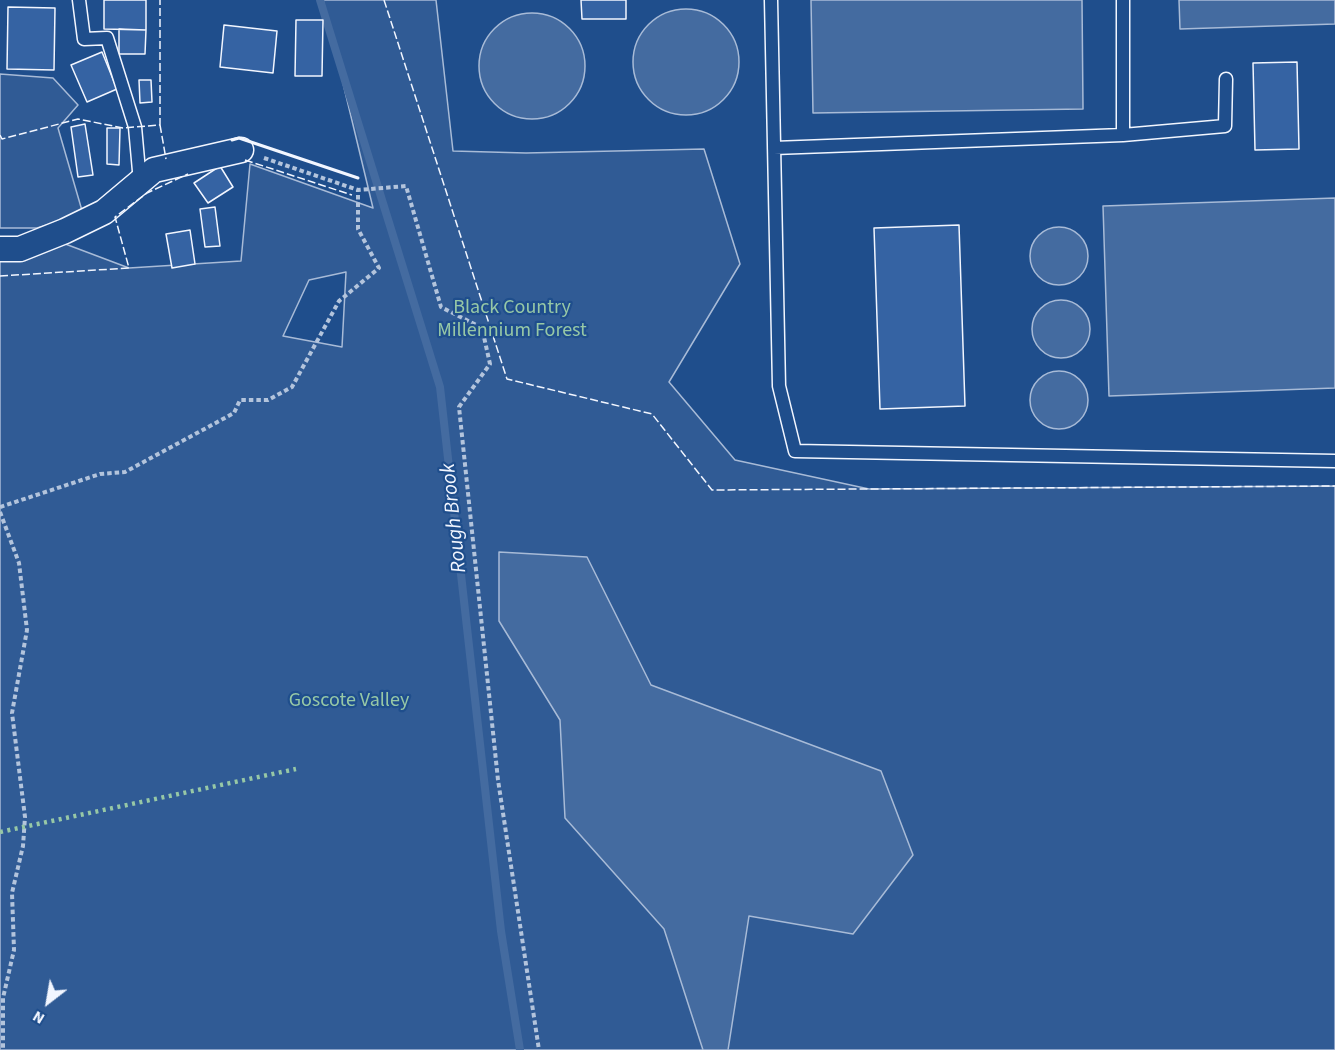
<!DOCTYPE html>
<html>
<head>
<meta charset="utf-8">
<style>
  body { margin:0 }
  #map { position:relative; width:1335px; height:1050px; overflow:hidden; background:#1f4e8c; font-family:"Source Sans 3",sans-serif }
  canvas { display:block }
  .north { position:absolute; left:18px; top:972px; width:60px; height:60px; -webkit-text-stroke:4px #1f4e8c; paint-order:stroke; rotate:211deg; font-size:16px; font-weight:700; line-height:24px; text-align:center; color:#f2f6ff }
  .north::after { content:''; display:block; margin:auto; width:21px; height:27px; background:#f2f6ff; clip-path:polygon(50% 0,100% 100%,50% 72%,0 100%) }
</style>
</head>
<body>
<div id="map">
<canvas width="1335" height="1050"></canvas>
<div class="north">N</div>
</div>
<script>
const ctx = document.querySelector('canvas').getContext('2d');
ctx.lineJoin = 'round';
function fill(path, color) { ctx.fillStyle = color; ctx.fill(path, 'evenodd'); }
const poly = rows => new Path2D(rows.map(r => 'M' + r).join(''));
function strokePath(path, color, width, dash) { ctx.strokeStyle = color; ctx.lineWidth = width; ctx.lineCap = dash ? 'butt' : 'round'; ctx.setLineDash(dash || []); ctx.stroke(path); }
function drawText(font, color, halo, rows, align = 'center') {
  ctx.font = font + ' "Source Sans 3",sans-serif'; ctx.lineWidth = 4.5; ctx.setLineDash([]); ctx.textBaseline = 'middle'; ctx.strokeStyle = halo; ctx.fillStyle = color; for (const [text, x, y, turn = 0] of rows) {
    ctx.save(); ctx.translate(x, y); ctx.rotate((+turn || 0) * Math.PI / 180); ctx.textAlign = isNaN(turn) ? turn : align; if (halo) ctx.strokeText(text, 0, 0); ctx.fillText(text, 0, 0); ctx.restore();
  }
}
const green = poly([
  [323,0,436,0,453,151,526,153,704,149,740,264,669,382,735,460,869,489,1335,486,1335,1050,0,1050,0,256,60,242,129,268,241,261,250,164,373,208,323,0],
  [346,272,342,347,283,336,309,280,346,272],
  [0,74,53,78,78,105,58,128,83,214,37,228,0,228,0,74]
]);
const water = poly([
  [811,0,1082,0,1083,109,813,113,811,0],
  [1179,0,1335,0,1335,24,1180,29,1179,0],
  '633 62a53 53 0 1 1 106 0a53 53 0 1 1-106 0Z',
  '479 66a53 53 0 1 1 106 0a53 53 0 1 1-106 0Z',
  [1335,198,1335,388,1109,396,1103,206,1335,198],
  '1030 256a29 29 0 1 1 58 0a29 29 0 1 1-58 0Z',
  '1032 329a29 29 0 1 1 58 0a29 29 0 1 1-58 0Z',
  '1030 400a29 29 0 1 1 58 0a29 29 0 1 1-58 0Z',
  [499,552,587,557,651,685,881,771,913,855,853,934,749,916,728,1050,703,1050,664,929,565,818,560,720,499,621,499,552]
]);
const stream = poly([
  [320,0,440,387,501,931,520,1050]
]);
const building = poly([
  [104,0,146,0,146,30,104,29,104,0],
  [581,0,626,0,626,19,582,19,581,0],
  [8,7,55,8,54,70,7,69,8,7],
  [296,20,323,20,322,76,295,76,296,20],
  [224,25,277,31,273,73,220,67,224,25],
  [119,29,146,30,145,54,119,54,119,29],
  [102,52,117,89,87,102,71,65,102,52],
  [1297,62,1299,149,1255,150,1253,63,1297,62],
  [139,80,151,80,152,102,140,103,139,80],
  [85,124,93,175,78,177,71,127,85,124],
  [107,128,120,128,119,165,107,164,107,128],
  [220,166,233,187,208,203,194,183,220,166],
  [215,207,220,246,205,247,200,209,215,207],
  [959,225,965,406,880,409,874,228,959,225],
  [190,230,195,264,172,268,166,234,190,230]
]);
const path = poly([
  [264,158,358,190,406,186,441,307,482,328,490,364,459,407,498,780,539,1050],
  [0,507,100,474,125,472,234,413,240,400,268,400,292,387,339,301,379,268,358,229,358,190],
  [0,512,19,563,27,630,12,713,25,817,23,846,12,893,14,950,3,998,3,1050]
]);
const service = poly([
  [79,0,84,39,107,38,135,127,140,182],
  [771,0,779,386,795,451,1335,461],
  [1123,135,1123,0],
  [774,148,1123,135,1225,126,1226,79]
]);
const minor = poly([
  [0,249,20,249,65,231,104,212,154,170,241,150]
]);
const hedge = poly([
  [0,832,296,769]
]);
const fence = poly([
  [384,0,507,379,652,414,712,490,1335,486],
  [160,125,166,159],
  [0,135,2,139,78,119,123,128,160,125,160,0],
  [245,160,352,195],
  [0,276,129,268,115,217,147,193,188,174]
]);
const wall = poly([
  [232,140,239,138,358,178]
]);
const parkNames = [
  ["Black Country",512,309],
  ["Millennium Forest",512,332],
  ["Goscote Valley",349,702]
];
const waterNames = [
  ["Rough Brook",455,518,-96]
];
fill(green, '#305b95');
strokePath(green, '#a8bbd7', 1.5);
fill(water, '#446ba0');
strokePath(water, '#a8bbd7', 1.5);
strokePath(stream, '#446ba0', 8);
fill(building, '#3563a3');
strokePath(building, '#f2f6ff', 1.5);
strokePath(service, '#f2f6ff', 15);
strokePath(minor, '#f2f6ff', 27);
strokePath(path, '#b3c4dc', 4, [4.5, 3]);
strokePath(service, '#1f4e8c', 12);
strokePath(minor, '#1f4e8c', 24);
strokePath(hedge, '#97c8a6', 4.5, [3, 4.5]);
strokePath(fence, '#f2f6ff', 1.5, [8, 3]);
strokePath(wall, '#f2f6ff', 3);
drawText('20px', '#97c8a6', '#1f4e8c', parkNames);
drawText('italic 21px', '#f2f6ff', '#1f4e8c', waterNames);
</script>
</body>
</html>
